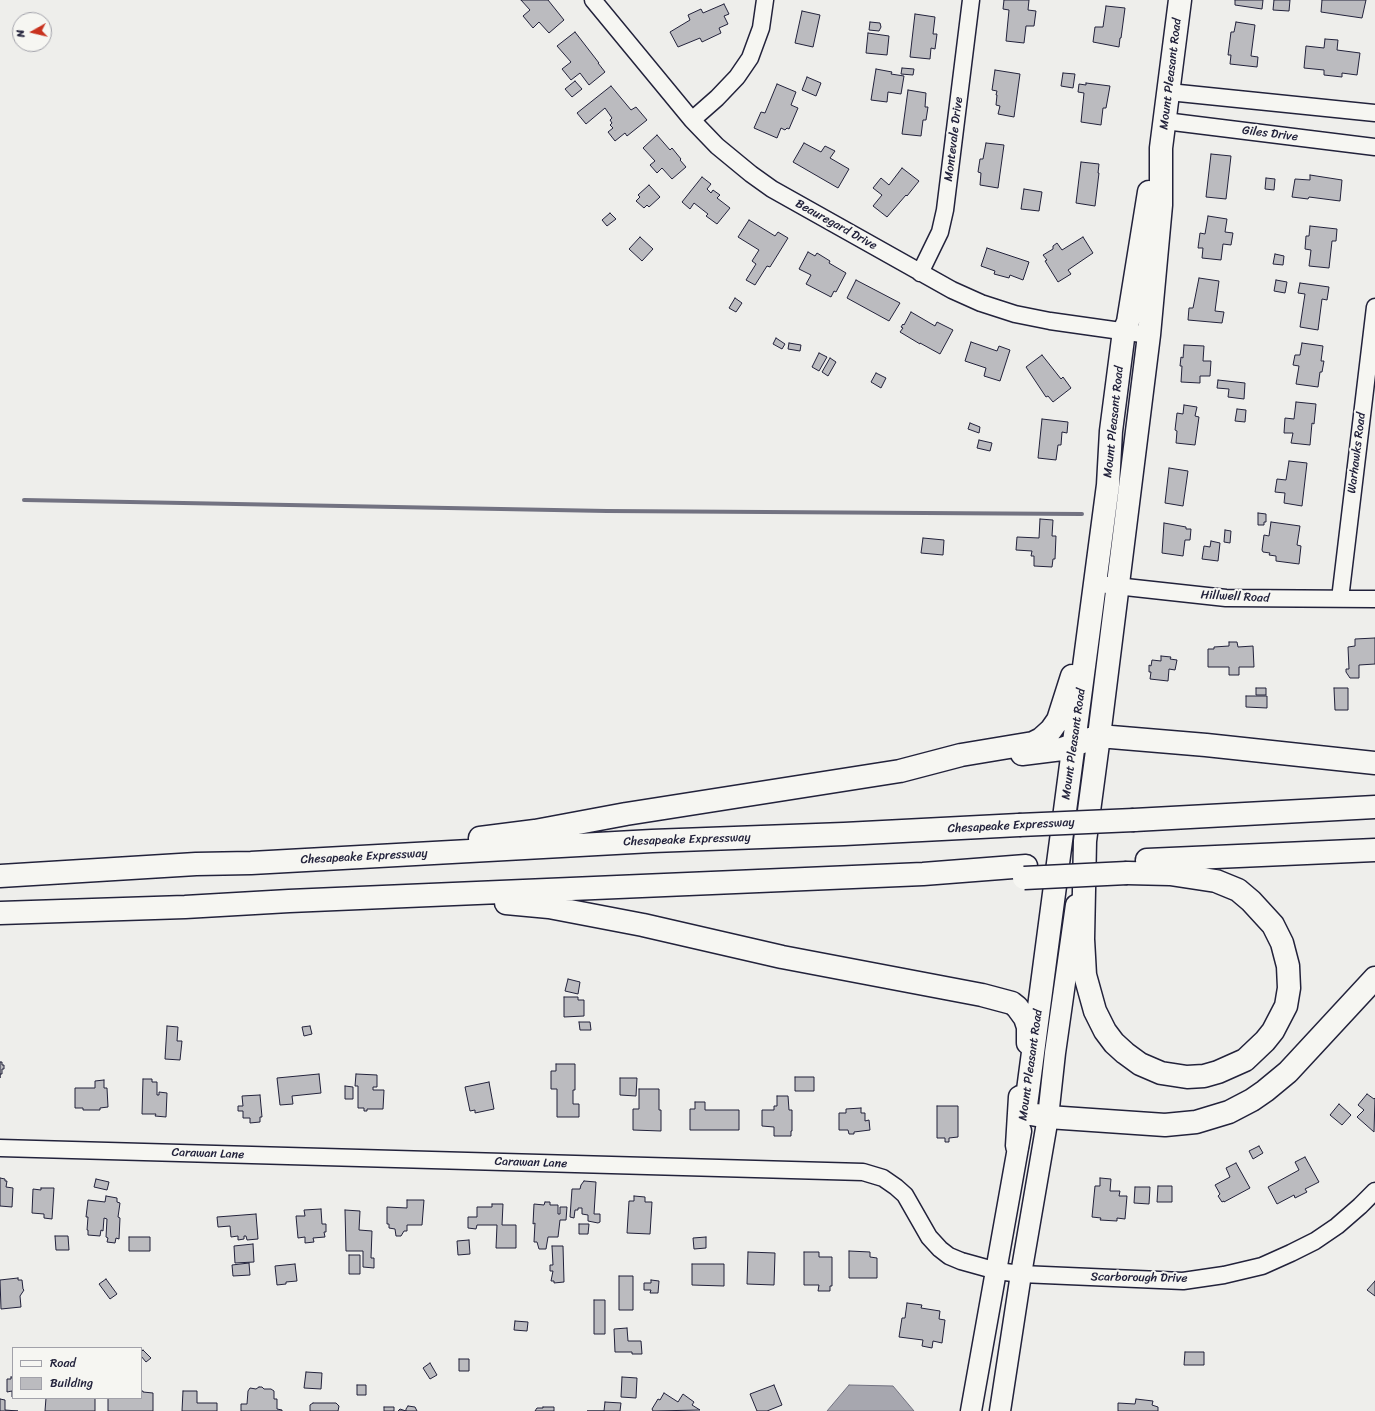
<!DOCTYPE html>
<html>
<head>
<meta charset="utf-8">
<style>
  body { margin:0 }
  #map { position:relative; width:1375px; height:1411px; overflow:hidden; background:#eeeeeb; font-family:Sriracha,sans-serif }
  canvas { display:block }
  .legend { position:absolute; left:12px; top:1347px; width:130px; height:52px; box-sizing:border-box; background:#f6f6f2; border:1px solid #a1a1a9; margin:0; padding:5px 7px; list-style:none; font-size:12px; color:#22223b }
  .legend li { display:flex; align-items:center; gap:8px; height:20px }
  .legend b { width:20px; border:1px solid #a1a1a9 }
  .north { position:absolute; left:12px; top:12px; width:40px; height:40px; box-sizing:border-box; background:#f6f6f2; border:1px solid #a1a1a9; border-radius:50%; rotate:262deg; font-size:11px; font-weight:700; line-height:16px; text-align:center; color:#22223b }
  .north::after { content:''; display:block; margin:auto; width:14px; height:18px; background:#c8321e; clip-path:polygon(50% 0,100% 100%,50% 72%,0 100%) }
</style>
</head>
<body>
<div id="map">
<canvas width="1375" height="1411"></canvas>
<ul class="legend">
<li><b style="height:5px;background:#f6f6f2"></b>Road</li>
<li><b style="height:11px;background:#bbbbbf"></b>Building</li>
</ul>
<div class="north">N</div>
</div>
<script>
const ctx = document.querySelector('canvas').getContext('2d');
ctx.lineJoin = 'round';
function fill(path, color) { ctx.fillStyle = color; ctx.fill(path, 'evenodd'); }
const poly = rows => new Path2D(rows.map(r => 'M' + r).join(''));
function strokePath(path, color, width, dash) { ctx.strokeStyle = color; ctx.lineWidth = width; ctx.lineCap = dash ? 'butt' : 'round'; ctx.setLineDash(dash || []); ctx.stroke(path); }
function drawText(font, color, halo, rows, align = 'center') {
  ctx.font = font + ' Sriracha,sans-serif'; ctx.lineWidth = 4; ctx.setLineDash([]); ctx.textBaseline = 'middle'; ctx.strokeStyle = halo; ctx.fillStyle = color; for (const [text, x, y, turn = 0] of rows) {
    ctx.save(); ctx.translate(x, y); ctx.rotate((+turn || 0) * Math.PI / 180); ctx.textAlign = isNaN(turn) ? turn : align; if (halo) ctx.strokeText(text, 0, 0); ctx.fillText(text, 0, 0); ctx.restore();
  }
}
const water = poly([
  [849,1385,893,1386,914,1411,827,1411,849,1385]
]);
const stream = poly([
  [24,500,607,511,1082,514]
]);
const building = poly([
  [521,0,548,0,564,20,549,33,539,22,533,28,523,16,530,10,521,0],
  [1004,0,1029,0,1028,10,1036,11,1034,26,1026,26,1024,43,1006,41,1009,10,1003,9,1004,0],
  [1235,0,1263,0,1262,9,1235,5,1235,0],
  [1274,0,1290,0,1289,11,1273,10,1274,0],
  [1322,0,1366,0,1362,18,1321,12,1322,0],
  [724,4,729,14,724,16,728,24,719,28,721,33,702,42,700,38,678,47,670,32,690,20,688,15,701,9,703,13,724,4],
  [1106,6,1125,8,1121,38,1120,38,1119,47,1093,42,1095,27,1103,27,1106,6],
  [802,11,820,15,813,47,795,43,802,11],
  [915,14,935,17,933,34,937,34,935,49,931,48,930,59,910,57,915,14],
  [870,22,880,23,881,27,879,31,869,30,870,22],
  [1236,22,1255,25,1251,56,1258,57,1257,67,1230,64,1231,55,1228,55,1231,32,1234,32,1236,22],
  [575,32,599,63,598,63,605,72,589,85,580,73,571,80,562,69,571,62,557,46,575,32],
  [868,33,889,36,887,55,866,53,868,33],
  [1325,39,1338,40,1337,50,1360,53,1357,75,1342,73,1342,77,1324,75,1324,70,1304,68,1306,46,1324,48,1325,39],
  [902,68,914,69,913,75,901,74,902,68],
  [876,69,892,72,891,74,904,76,901,94,888,92,887,102,871,100,876,69],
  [995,70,1020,74,1014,117,998,114,1000,106,996,105,997,95,996,95,997,91,992,90,995,70],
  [1063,73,1075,74,1073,88,1061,86,1063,73],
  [807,77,821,83,816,96,802,90,807,77],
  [575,81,582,89,572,97,565,89,575,81],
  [1086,83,1110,86,1106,108,1103,108,1101,125,1081,122,1084,93,1078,92,1079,84,1086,85,1086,83],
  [777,84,796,92,791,105,798,108,789,129,787,128,785,130,781,128,777,138,754,128,761,112,765,113,777,84],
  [611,86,631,110,636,107,647,120,627,136,625,133,615,141,608,132,613,128,610,125,612,123,610,120,612,118,605,108,586,124,577,113,611,86],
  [908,90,926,93,925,107,928,107,926,120,923,120,921,136,902,134,908,90],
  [657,135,670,150,672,148,681,159,680,160,686,167,672,179,662,168,657,173,650,165,655,161,643,148,657,135],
  [804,143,821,152,825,146,835,151,830,158,849,169,838,188,793,162,804,143],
  [986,143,1004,145,998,188,980,185,981,173,978,172,980,159,983,159,986,143],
  [1211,154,1231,156,1226,199,1206,197,1211,154],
  [1081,162,1099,164,1098,173,1099,173,1095,206,1076,203,1081,162],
  [902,168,919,181,907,196,906,195,887,217,873,206,882,195,873,188,881,178,889,185,902,168],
  [1310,175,1342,180,1340,201,1309,197,1308,199,1292,197,1295,179,1310,180,1310,175],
  [702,177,711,184,707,189,711,193,713,190,720,195,717,198,730,208,717,224,706,216,708,214,694,203,690,209,682,202,702,177],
  [1266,178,1275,179,1274,190,1265,189,1266,178],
  [649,185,660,197,649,207,647,205,644,208,636,201,640,197,638,195,649,185],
  [1024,189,1042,192,1039,211,1021,209,1024,189],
  [610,213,616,219,607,226,602,220,610,213],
  [1208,216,1227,219,1225,232,1233,233,1231,245,1223,244,1221,260,1202,258,1203,248,1198,248,1200,233,1205,234,1208,216],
  [749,220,775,236,778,232,788,238,770,267,767,266,755,285,746,280,756,264,752,261,759,250,738,237,749,220],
  [1310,226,1337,229,1336,241,1332,241,1329,268,1309,266,1311,250,1305,249,1306,236,1309,236,1310,226],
  [640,237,653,249,642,261,629,249,640,237],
  [1083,237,1093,253,1068,270,1071,274,1058,282,1045,261,1047,260,1043,255,1053,249,1053,246,1057,243,1062,250,1083,237],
  [987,248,1029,262,1023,280,1010,275,1009,278,994,274,995,271,981,266,987,248],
  [808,252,815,256,817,253,830,261,829,263,846,273,836,292,834,291,831,297,806,284,811,275,799,269,808,252],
  [1275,254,1284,256,1283,265,1273,264,1275,254],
  [1199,278,1219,281,1215,311,1224,312,1222,323,1188,320,1189,308,1193,308,1199,278],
  [856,280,900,303,889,321,847,298,856,280],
  [1276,280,1287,282,1285,293,1274,291,1276,280],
  [1300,283,1329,287,1327,300,1322,299,1318,330,1300,327,1305,294,1298,293,1300,283],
  [735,298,742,303,736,312,729,308,735,298],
  [911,312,935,326,937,322,953,330,940,354,920,343,920,344,900,332,903,328,901,327,903,324,904,325,911,312],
  [776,338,785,344,782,349,773,344,776,338],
  [971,342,997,351,999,346,1010,350,1000,381,984,376,986,368,965,361,971,342],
  [789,343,801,345,800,351,788,349,789,343],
  [1302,343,1323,346,1321,361,1324,361,1322,372,1320,372,1318,387,1296,384,1299,366,1293,365,1295,355,1300,355,1302,343],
  [1184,345,1204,346,1203,361,1211,361,1210,376,1200,376,1200,383,1181,382,1182,366,1180,366,1181,357,1183,358,1184,345],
  [819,353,827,357,819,371,812,367,819,353],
  [1042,355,1061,379,1063,377,1071,388,1053,402,1048,396,1046,397,1026,367,1042,355],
  [830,358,836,362,828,376,822,372,830,358],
  [876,373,886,378,881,388,871,382,876,373],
  [1218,380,1245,383,1244,399,1228,397,1229,389,1217,388,1218,380],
  [1296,402,1316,404,1314,424,1312,423,1310,445,1291,443,1293,433,1284,433,1285,418,1294,419,1296,402],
  [1184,405,1197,407,1195,416,1199,417,1195,445,1176,443,1177,431,1175,430,1177,413,1183,414,1184,405],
  [1237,409,1246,410,1245,422,1235,421,1237,409],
  [1042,419,1068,422,1067,433,1062,432,1061,445,1058,445,1056,460,1038,458,1042,419],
  [970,423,980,427,979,433,968,429,970,423],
  [979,440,992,443,990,451,977,448,979,440],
  [1289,461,1307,463,1302,506,1284,503,1285,493,1275,492,1277,479,1286,480,1289,461],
  [1169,468,1188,471,1183,506,1165,503,1169,468],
  [1258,513,1266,514,1266,522,1264,522,1264,525,1258,525,1258,513],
  [1040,519,1053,520,1052,536,1056,536,1055,559,1053,559,1052,567,1034,566,1034,556,1031,556,1032,551,1016,550,1017,537,1039,538,1040,519],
  [1271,522,1300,526,1297,545,1301,546,1299,564,1276,561,1276,556,1269,555,1270,553,1263,552,1262,550,1264,535,1269,536,1271,522],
  [1164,523,1186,527,1186,529,1191,529,1190,540,1185,540,1183,556,1162,553,1164,523],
  [1225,530,1231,531,1230,543,1224,542,1225,530],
  [923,538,944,540,943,555,921,553,923,538],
  [1211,541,1220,543,1218,561,1202,559,1204,546,1210,547,1211,541],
  [1375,638,1375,664,1359,665,1359,678,1350,678,1346,672,1346,669,1349,669,1348,647,1355,646,1355,639,1375,638],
  [1229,642,1237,642,1238,647,1253,646,1254,667,1239,667,1239,675,1229,675,1229,667,1208,667,1208,649,1214,649,1214,647,1229,646,1229,642],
  [1161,656,1171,657,1170,659,1177,660,1175,670,1169,669,1168,681,1150,679,1151,672,1149,672,1149,665,1151,666,1152,660,1161,661,1161,656],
  [1256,688,1266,688,1266,695,1256,695,1256,688],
  [1334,688,1348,688,1348,710,1335,710,1334,688],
  [1246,696,1267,696,1267,708,1246,707,1246,696],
  [568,979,580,982,578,994,565,991,568,979],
  [564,997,578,997,578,1000,584,1000,584,1016,564,1017,564,997],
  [579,1022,590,1022,591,1030,580,1030,579,1022],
  [167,1026,178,1027,177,1041,182,1041,180,1060,165,1059,167,1026],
  [310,1026,312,1034,304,1036,302,1027,310,1026],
  [0,1062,2,1062,2,1065,4,1065,4,1069,2,1069,2,1074,0,1074,0,1078,0,1062],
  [556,1064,575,1064,575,1090,573,1090,573,1104,579,1104,579,1117,557,1117,557,1089,551,1089,551,1071,556,1071,556,1064],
  [319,1074,321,1093,292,1096,293,1104,280,1105,277,1078,319,1074],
  [356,1074,377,1075,377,1087,373,1087,373,1090,384,1090,383,1109,367,1109,367,1111,364,1111,364,1108,358,1108,358,1086,355,1086,356,1074],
  [795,1077,814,1077,814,1091,795,1091,795,1077],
  [620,1078,637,1078,636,1096,620,1095,620,1078],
  [143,1079,152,1079,152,1082,157,1082,157,1095,159,1095,159,1092,167,1093,166,1117,155,1116,156,1114,142,1114,143,1079],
  [104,1080,104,1088,107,1088,108,1107,100,1108,100,1110,83,1110,83,1108,75,1108,75,1088,95,1088,95,1081,104,1080],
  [489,1082,494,1109,475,1113,475,1110,470,1111,465,1087,489,1082],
  [345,1086,353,1087,353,1099,345,1099,345,1086],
  [639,1089,659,1089,659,1110,661,1110,661,1131,633,1130,633,1109,639,1109,639,1089],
  [1367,1094,1374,1099,1375,1098,1374,1132,1357,1117,1364,1110,1358,1105,1367,1094],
  [260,1095,262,1117,260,1117,260,1122,250,1123,250,1118,243,1118,243,1111,238,1111,238,1106,243,1106,242,1096,260,1095],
  [777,1096,788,1096,789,1110,792,1110,792,1131,791,1131,791,1136,774,1136,774,1127,762,1126,762,1110,774,1110,774,1106,777,1106,777,1096],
  [695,1102,705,1102,705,1110,739,1110,739,1130,690,1130,690,1109,695,1109,695,1102],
  [1339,1104,1351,1115,1342,1125,1330,1115,1339,1104],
  [937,1106,958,1106,958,1137,949,1138,949,1142,945,1142,945,1138,937,1138,937,1106],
  [861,1108,861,1113,865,1113,865,1121,869,1120,870,1130,854,1132,854,1134,849,1134,848,1130,839,1130,839,1113,846,1113,846,1109,861,1108],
  [1259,1146,1263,1153,1253,1159,1249,1151,1259,1146],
  [1305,1157,1319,1182,1305,1189,1307,1192,1295,1198,1294,1195,1277,1204,1268,1187,1299,1170,1295,1162,1305,1157],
  [1236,1163,1250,1188,1224,1202,1224,1201,1222,1202,1218,1196,1220,1194,1215,1185,1230,1177,1226,1168,1236,1163],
  [0,1178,5,1179,5,1181,7,1181,6,1187,13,1188,12,1207,0,1206,0,1178],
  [1100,1178,1111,1179,1110,1191,1120,1191,1119,1196,1127,1196,1125,1219,1117,1218,1117,1221,1100,1220,1101,1218,1092,1217,1095,1186,1100,1186,1100,1178],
  [96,1179,109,1182,107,1190,94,1187,96,1179],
  [584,1181,596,1182,594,1214,600,1214,600,1222,598,1223,588,1221,588,1215,582,1214,582,1208,578,1208,578,1210,575,1210,574,1218,570,1217,572,1189,580,1189,581,1185,584,1181],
  [1158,1186,1172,1186,1172,1202,1157,1202,1158,1186],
  [1135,1187,1150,1187,1149,1204,1134,1203,1135,1187],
  [41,1188,54,1188,52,1219,44,1218,44,1214,32,1213,33,1189,41,1190,41,1188],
  [106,1196,117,1198,117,1202,120,1203,118,1217,120,1218,119,1239,116,1238,115,1243,107,1242,108,1238,106,1237,107,1219,104,1218,103,1231,101,1230,100,1236,88,1235,88,1230,87,1230,88,1217,86,1217,88,1200,105,1202,106,1196],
  [634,1196,645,1197,645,1202,652,1202,650,1234,627,1233,629,1201,634,1201,634,1196],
  [407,1200,424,1200,422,1225,407,1225,407,1231,404,1231,401,1236,396,1236,395,1229,389,1228,389,1224,387,1224,387,1207,407,1208,407,1200],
  [545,1202,550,1202,550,1205,558,1205,558,1214,560,1214,560,1207,567,1207,566,1220,560,1220,558,1237,548,1237,546,1249,539,1249,537,1242,534,1242,535,1223,533,1224,534,1204,544,1205,545,1202],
  [492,1204,503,1204,502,1225,516,1225,516,1248,496,1248,497,1225,477,1225,476,1229,468,1228,468,1217,477,1217,477,1207,492,1207,492,1204],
  [321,1209,322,1224,326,1224,326,1232,324,1232,325,1237,313,1238,314,1242,305,1243,305,1237,298,1238,296,1216,305,1216,304,1210,321,1209],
  [345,1210,360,1211,359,1230,372,1231,371,1258,374,1258,374,1268,363,1267,363,1251,346,1251,345,1210],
  [256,1214,258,1239,247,1240,246,1236,244,1236,244,1239,238,1240,238,1236,231,1237,230,1226,218,1227,217,1217,256,1214],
  [579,1224,589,1224,588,1234,579,1234,579,1224],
  [55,1236,68,1236,69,1250,56,1250,55,1236],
  [129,1237,150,1237,150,1251,129,1251,129,1237],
  [706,1237,706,1248,694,1249,693,1238,706,1237],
  [469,1240,470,1254,458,1255,457,1241,469,1240],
  [253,1244,254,1262,235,1263,234,1246,253,1244],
  [552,1246,563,1246,564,1282,554,1283,554,1281,551,1281,553,1271,550,1271,550,1265,553,1265,552,1246],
  [849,1251,870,1252,870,1257,877,1258,877,1278,849,1278,849,1251],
  [748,1252,775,1253,774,1285,747,1284,748,1252],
  [804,1252,819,1252,819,1257,832,1257,832,1286,830,1286,830,1291,818,1291,819,1285,804,1285,804,1252],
  [349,1255,360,1255,360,1274,349,1274,349,1255],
  [249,1263,250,1275,233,1276,232,1265,249,1263],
  [295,1264,297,1281,286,1282,286,1284,277,1285,275,1266,295,1264],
  [692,1264,724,1264,724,1286,692,1285,692,1264],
  [619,1276,633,1276,633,1310,619,1310,619,1276],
  [18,1278,18,1280,22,1280,23,1289,24,1290,20,1296,21,1307,1,1309,0,1280,18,1278],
  [106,1279,117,1294,110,1299,99,1284,106,1279],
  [651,1280,659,1281,658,1293,650,1293,651,1290,644,1290,644,1283,651,1283,651,1280],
  [1375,1281,1375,1296,1367,1290,1375,1281],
  [594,1300,605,1300,605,1334,594,1334,594,1300],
  [907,1303,922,1305,921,1308,940,1311,939,1319,945,1320,942,1343,933,1341,932,1348,922,1346,923,1340,899,1337,902,1318,905,1318,907,1303],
  [515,1321,528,1322,527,1331,514,1330,515,1321],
  [627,1328,628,1341,641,1341,642,1354,632,1354,632,1352,615,1352,614,1329,627,1328],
  [143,1350,151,1358,146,1362,141,1356,141,1352,143,1350],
  [1185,1352,1204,1352,1204,1365,1184,1365,1185,1352],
  [459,1359,469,1359,469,1371,459,1371,459,1359],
  [430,1363,437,1375,430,1379,423,1368,430,1363],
  [306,1372,322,1373,321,1389,304,1388,306,1372],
  [11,1377,13,1377,13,1397,12,1397,12,1391,7,1392,7,1379,11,1379,11,1377],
  [622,1377,637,1378,636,1398,621,1397,622,1377],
  [357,1385,366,1385,366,1395,357,1395,357,1385],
  [774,1385,782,1405,767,1411,757,1411,750,1394,774,1385],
  [259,1387,262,1387,264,1389,271,1389,274,1391,274,1399,277,1399,277,1409,282,1410,282,1411,241,1411,241,1404,247,1404,248,1391,250,1388,256,1389,259,1387],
  [141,1391,143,1391,143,1392,153,1393,153,1411,108,1411,108,1398,141,1398,141,1391],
  [183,1391,197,1391,197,1403,217,1403,217,1411,182,1411,183,1391],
  [664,1393,678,1402,683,1394,694,1402,692,1405,700,1410,653,1411,652,1409,658,1399,660,1400,664,1393],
  [46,1398,95,1398,95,1411,45,1411,46,1398],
  [0,1399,5,1400,5,1410,18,1411,0,1411,0,1399],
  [1136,1399,1153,1401,1152,1405,1158,1407,1158,1411,1118,1411,1118,1403,1135,1404,1136,1399],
  [605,1402,621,1403,620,1411,587,1411,604,1411,605,1402],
  [313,1403,336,1403,339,1406,338,1411,310,1411,310,1405,313,1403],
  [408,1406,415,1407,417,1411,398,1411,400,1409,406,1411,406,1409,408,1406],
  [384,1407,394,1407,394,1411,384,1411,384,1407],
  [543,1407,554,1407,554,1411,535,1411,537,1408,543,1408,543,1407]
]);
const minor = poly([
  [593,0,692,120,717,146,751,174,772,189,952,290,981,303,1015,314,1050,321,1149,335],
  [1169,92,1375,113],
  [692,120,717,98,737,77,750,58,761,28,765,0],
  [1165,121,1375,147],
  [920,273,940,232,945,210,971,0],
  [1107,585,1226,598,1375,599],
  [1340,599,1375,307],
  [0,1148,863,1172,883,1178,896,1187,905,1195,929,1237,940,1249,949,1256,961,1261,997,1271,1021,1274,1183,1281,1224,1275,1262,1266,1291,1253,1315,1241,1337,1226,1360,1206,1375,1191]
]);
const major = poly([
  [971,1411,1021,1131],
  [1000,1411,1021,1274,1048,1117,1055,1053,1076,905]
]);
const highway = poly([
  [1149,192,1128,322,1124,331,1111,431,1108,485,1025,1113,1048,1117,1165,1125,1196,1122,1229,1112,1252,1100,1265,1091,1288,1072,1375,978],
  [1022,754,1062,749,1099,736,1206,745,1375,763],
  [1134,820,1375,807],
  [480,838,535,831,626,814,900,771,961,755,1033,743,1041,739,1051,730,1058,720,1072,676],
  [1147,860,1375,850],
  [1127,873,1170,874,1216,881,1238,890,1251,901,1273,925,1282,943,1288,966,1289,988,1286,1006,1273,1031,1265,1041,1245,1060,1218,1072,1204,1076,1187,1077,1161,1073,1140,1064,1125,1053,1114,1043,1105,1031,1095,1011,1085,975,1083,939,1085,841,1099,736,1149,335,1161,205,1161,148,1180,0],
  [0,876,196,864,251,863,652,841,844,834,1019,825],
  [506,903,549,907,643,925,782,957,982,995,1012,1003,1017,1007,1025,1018,1028,1027,1028,1043],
  [0,913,185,907,289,901,923,874,1026,866],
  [1017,1146,1020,1097]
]);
const highwayBridge = poly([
  [1019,825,1134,820],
  [1024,878,1127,873]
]);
const streetNames = [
  ["Mount Pleasant Road",1171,74,-83],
  ["Giles Drive",1270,134,7],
  ["Montevale Drive",954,139,-83],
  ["Beauregard Drive",836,225,29],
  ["Mount Pleasant Road",1114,422,-84],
  ["Warhawks Road",1357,453,-83],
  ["Hillwell Road",1235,597,3],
  ["Mount Pleasant Road",1074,744,-82],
  ["Chesapeake Expressway",1011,826,-3],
  ["Chesapeake Expressway",687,840,-2],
  ["Chesapeake Expressway",364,857,-3],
  ["Mount Pleasant Road",1031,1065,-82],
  ["Carawan Lane",208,1154,2],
  ["Carawan Lane",531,1163,2],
  ["Scarborough Drive",1139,1278,1]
];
fill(water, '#a7a7af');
strokePath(water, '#727281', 1);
strokePath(stream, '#727281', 4);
fill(building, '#bbbbbf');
strokePath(building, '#22223b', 1);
strokePath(minor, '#22223b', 19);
strokePath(major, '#22223b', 23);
strokePath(highway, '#22223b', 25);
strokePath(minor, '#f6f6f2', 16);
strokePath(major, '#f6f6f2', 20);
strokePath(highway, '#f6f6f2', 22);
strokePath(highwayBridge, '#22223b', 25, []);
strokePath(highwayBridge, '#f6f6f2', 22);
drawText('12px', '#22223b', '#f6f6f2', streetNames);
</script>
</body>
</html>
